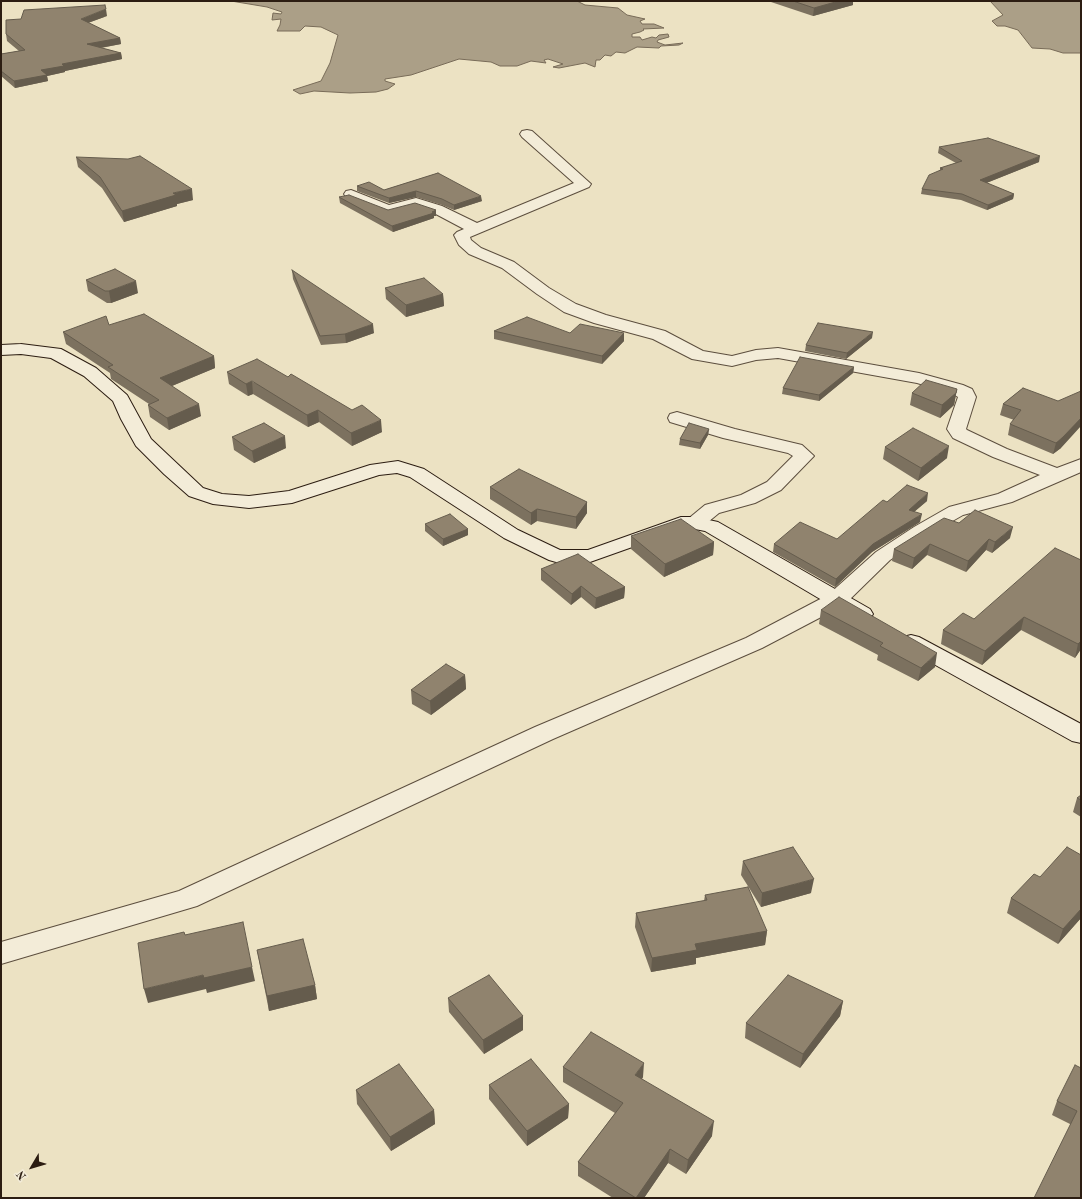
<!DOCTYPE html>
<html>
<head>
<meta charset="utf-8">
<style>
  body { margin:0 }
  #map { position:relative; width:1082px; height:1199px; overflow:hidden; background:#ece2c3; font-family:"Old Standard TT",serif }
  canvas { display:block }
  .frame { position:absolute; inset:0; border:2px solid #2c1d12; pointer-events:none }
  .north { position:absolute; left:12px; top:1147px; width:40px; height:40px; -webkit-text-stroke:3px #f3ecd8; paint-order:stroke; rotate:232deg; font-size:11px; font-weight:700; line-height:16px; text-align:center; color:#2c1d12 }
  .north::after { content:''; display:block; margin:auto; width:14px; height:18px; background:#2c1d12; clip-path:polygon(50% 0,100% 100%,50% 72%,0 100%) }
</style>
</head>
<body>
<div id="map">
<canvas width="1082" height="1199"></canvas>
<div class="frame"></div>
<div class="north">N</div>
</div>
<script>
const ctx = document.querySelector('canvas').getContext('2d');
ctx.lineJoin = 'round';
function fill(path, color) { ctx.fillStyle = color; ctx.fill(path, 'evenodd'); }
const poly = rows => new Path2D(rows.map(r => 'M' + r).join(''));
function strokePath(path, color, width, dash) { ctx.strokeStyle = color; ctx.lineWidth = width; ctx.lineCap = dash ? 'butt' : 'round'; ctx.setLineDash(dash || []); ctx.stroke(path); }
const water = poly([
  [231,1,577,1,585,5,618,8,627,15,645,19,640,21,642,24,654,24,664,28,643,29,644,30,640,32,632,34,632,37,640,37,642,40,652,37,656,38,659,35,668,34,669,37,658,40,657,42,665,45,683,43,679,45,661,46,659,48,637,47,625,53,616,52,611,56,605,55,600,60,596,60,595,67,585,63,559,68,553,67,563,64,548,59,544,60,546,63,531,61,517,66,500,66,491,62,459,59,411,75,385,79,385,81,395,84,388,89,376,92,350,93,314,91,300,94,293,90,321,81,330,63,338,35,321,27,305,26,300,31,277,31,280,25,281,19,272,20,273,13,281,14,282,12,267,7,231,1],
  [990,1,1081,1,1081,53,1063,53,1050,49,1032,48,1018,30,1005,26,997,26,992,21,1003,15,990,1]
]);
const street = poly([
  [527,130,532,131,591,184,589,187,470,237,471,240,481,248,514,262,549,288,576,304,606,315,665,331,703,351,732,356,756,350,778,348,919,373,963,385,972,389,976,397,966,429,967,430,1007,449,1057,468,1081,459,1081,472,1012,502,963,515,928,535,890,560,844,605,762,648,553,739,197,906,1,964,1,942,179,891,535,727,746,638,828,595,876,552,914,527,949,507,998,494,1040,475,993,457,953,438,947,429,958,397,951,393,917,383,778,358,756,360,732,366,692,359,653,339,594,323,564,312,537,294,502,268,469,254,459,245,454,235,457,232,464,229,432,212,415,207,389,214,346,197,344,194,346,191,351,190,389,205,416,198,442,206,477,223,574,183,522,137,520,134,522,131,527,130],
  [677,412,735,429,802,445,814,456,781,490,755,503,719,513,702,527,695,529,688,527,685,523,688,519,705,505,741,495,767,482,793,456,788,453,723,438,670,422,668,418,670,414,677,412]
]);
const secondary = poly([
  [21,344,61,349,96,368,127,395,151,439,203,488,222,494,249,496,289,491,370,465,398,461,424,469,518,530,560,550,588,550,681,517,695,517,718,522,870,609,873,614,870,619,862,621,854,619,705,531,695,529,683,529,590,562,556,562,549,560,504,538,410,477,397,473,379,475,292,503,249,508,213,504,189,496,164,474,136,446,121,419,113,401,84,376,51,358,21,354,1,355,1,345,21,344],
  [911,635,919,637,1081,724,1081,743,1072,741,903,647,900,642,903,637,911,635]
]);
const wall = poly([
  [768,1,853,1,853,5,813,16],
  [107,16,88,23,120,38,121,44,101,48,121,53,122,59,65,71,65,72,47,76,48,81,15,88,1,76,1,54,19,51,7,41,6,34],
  [939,147,1039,162,986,183,1014,194,1013,199,987,210,961,200,921,194,922,189,940,171,940,168,956,163,938,153],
  [76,157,193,200,177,204,177,206,124,222,102,188,78,167],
  [438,173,482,201,454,210,442,205,416,197,389,203,357,191,357,186,384,190],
  [339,197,388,210,436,210,436,216,434,216,434,218,393,232,340,203],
  [292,270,374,333,346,343,321,345,293,279],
  [86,280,138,293,111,303,107,303,88,291],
  [385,288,443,294,444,306,406,317,386,299],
  [109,325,214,356,215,368,172,386,201,416,169,430,150,417,148,405,149,404,111,379,110,373,66,344,63,332],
  [494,331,570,333,624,341,602,364,494,339],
  [872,338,846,359,805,351,806,345],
  [854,367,853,373,819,401,782,394,783,388],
  [227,372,382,432,352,446,319,422,308,427,253,394,248,396,229,384],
  [1023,388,1061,448,1053,454,1008,435,1010,424,1014,420,1000,415,1003,404],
  [957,389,954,405,940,418,910,405,912,393],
  [709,429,708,435,700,449,679,445,680,439],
  [232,437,286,448,254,463,234,450],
  [885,447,947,458,918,481,883,459],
  [490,487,587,502,587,513,576,529,537,521,531,525,490,499],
  [927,501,914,512,920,522,872,552,835,587,773,552,774,544,837,539,887,502],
  [959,523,1010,538,992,553,986,550,966,572,927,555,912,569,892,561,894,549],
  [425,524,468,529,468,535,443,546,425,531],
  [631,536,714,542,713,555,664,577,631,549],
  [1081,560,1081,649,1075,658,1021,630,982,665,941,644,943,630,974,619],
  [541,569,625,587,624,598,595,609,581,597,571,605,541,580],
  [821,610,935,667,918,681,877,660,878,655,819,624],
  [465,675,466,689,431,715,412,704,411,690],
  [1081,795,1081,817,1073,812,1077,798],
  [1081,855,1081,918,1058,944,1007,913,1011,898],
  [743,861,811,893,761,907,741,875],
  [705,895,767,931,765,945,696,958,696,964,651,972,635,927,636,913,704,901],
  [257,950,315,985,317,999,269,1011],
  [448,998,523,1016,523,1030,484,1054,449,1012],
  [843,1001,840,1016,800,1068,745,1038,746,1023],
  [563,1067,643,1077,642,1079,712,1136,686,1174,668,1163,644,1198,613,1198,578,1176,578,1162,615,1113,563,1082],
  [1081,1068,1081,1198,1070,1124,1052,1115,1057,1101],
  [489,1085,569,1104,568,1118,527,1146,489,1099],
  [356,1090,434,1110,435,1124,391,1151,357,1104]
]);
const shadedWall = poly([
  [839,1,853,1,853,5,813,16,814,8],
  [106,9,107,16,82,25,81,19],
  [120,38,121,44,88,50,87,44],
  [121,53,122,59,65,71,65,72,47,76,48,81,15,88,14,81,41,70,62,64],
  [1040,156,1039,162,979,186,980,180],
  [192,189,193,200,177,204,177,206,124,222,122,211,173,193],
  [416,191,416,197,389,203,389,198],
  [1014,194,1013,199,987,210,988,205],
  [481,196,482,201,454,210,454,205],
  [436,210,436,216,434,216,434,218,393,232,392,226],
  [136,281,138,293,111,303,109,291],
  [443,294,444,306,406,317,406,305],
  [373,324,374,333,346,343,345,334],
  [873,332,872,338,846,359,847,353],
  [624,333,624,341,602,364,602,356],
  [214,356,215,368,162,390,160,378],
  [854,367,853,373,819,401,819,395],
  [252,381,253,394,248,396,246,384],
  [957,389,954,405,940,418,942,405],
  [199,404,201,416,169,430,167,418],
  [318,410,319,422,308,427,307,415],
  [1081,418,1081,426,1061,448,1053,454,1056,443],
  [381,420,382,432,352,446,351,433],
  [709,429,708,435,700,449,700,443],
  [285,436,286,448,254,463,252,451],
  [949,446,947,458,918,481,921,468],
  [928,493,927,501,908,517,909,510],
  [587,502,587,513,576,529,576,517],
  [537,509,537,521,531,525,531,513],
  [922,514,920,522,872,552,835,587,836,579,873,544],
  [1013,527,1010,538,992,553,995,542],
  [468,529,468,535,443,546,443,539],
  [989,539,986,550,966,572,968,561],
  [714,542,713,555,664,577,665,564],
  [930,544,927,555,912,569,914,558],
  [581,586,581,597,571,605,572,594],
  [625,587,624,598,595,609,596,598],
  [1024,617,1021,630,982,665,985,651],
  [1081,641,1081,649,1075,658,1078,644],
  [937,653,935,667,918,681,921,668],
  [465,675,466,689,431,715,430,701],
  [814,879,811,893,761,907,762,893],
  [1081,909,1081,918,1058,944,1063,929],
  [767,931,765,945,696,958,696,964,651,972,652,958,695,944],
  [252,967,255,981,207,993,206,989,148,1003,144,989,203,975],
  [315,985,317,999,269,1011,267,996],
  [843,1001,840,1016,800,1068,803,1054],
  [523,1016,523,1030,484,1054,483,1040],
  [644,1063,643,1077,634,1089,635,1075],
  [569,1104,568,1118,527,1146,527,1131],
  [434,1110,435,1124,391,1151,390,1137],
  [714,1121,712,1136,686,1174,688,1160],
  [670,1149,668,1163,644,1198,635,1198]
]);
const building = poly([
  [793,1,839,1,814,8,793,1],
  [105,5,106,9,81,19,120,38,87,44,121,53,62,64,64,66,41,70,47,75,14,81,1,71,1,54,25,50,6,34,6,20,21,19,24,10,105,5],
  [988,138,1040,156,980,180,1014,194,988,205,962,194,922,189,929,175,943,169,940,168,962,161,939,147,988,138],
  [140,156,192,189,173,193,176,195,122,211,100,177,76,157,128,159,140,156],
  [438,173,481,196,454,205,442,199,416,191,389,198,357,186,369,182,384,190,438,173],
  [349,195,388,210,415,203,436,210,432,212,434,213,392,226,339,197,349,195],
  [115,269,136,281,109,291,105,291,86,280,115,269],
  [292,270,373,324,345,334,320,336,292,270],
  [424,278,443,294,406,305,385,288,424,278],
  [144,314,214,356,160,378,199,404,167,418,148,405,159,400,108,367,113,365,63,332,106,316,109,325,144,314],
  [527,317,570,333,580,324,624,333,602,356,494,331,527,317],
  [818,323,873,332,847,353,806,345,818,323],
  [800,357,854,367,819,395,783,388,800,357],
  [257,359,288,377,291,374,352,410,362,405,381,420,351,433,318,410,307,415,252,381,246,384,227,372,257,359],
  [926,380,957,389,956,393,942,405,912,393,926,380],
  [1023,388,1058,401,1081,391,1081,418,1063,437,1056,443,1010,424,1021,410,1003,404,1023,388],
  [264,423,285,436,252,451,232,437,264,423],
  [689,423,709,429,700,443,680,439,689,423],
  [913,428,949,446,921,468,885,447,913,428],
  [519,469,587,502,576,517,537,509,531,513,490,487,519,469],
  [907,485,928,493,909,510,922,514,873,544,836,579,774,544,800,522,837,539,883,500,887,502,907,485],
  [975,510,1013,527,995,542,989,539,968,561,930,544,914,558,894,549,944,518,959,523,975,510],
  [450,514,468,529,443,539,425,524,450,514],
  [681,519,714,542,665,564,631,536,681,519],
  [1055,548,1081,560,1081,641,1078,644,1024,617,985,651,943,630,963,613,974,619,1055,548],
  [578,554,625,587,596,598,581,586,572,594,541,569,578,554],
  [839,597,937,653,921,668,880,646,883,643,821,610,839,597],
  [446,664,465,675,430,701,411,690,446,664],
  [1081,795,1081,800,1077,798,1081,795],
  [793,847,814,879,762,893,743,861,793,847],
  [1067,847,1081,855,1081,909,1063,929,1011,898,1034,874,1040,877,1067,847],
  [748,887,767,931,695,944,697,950,652,958,636,913,707,900,705,895,748,887],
  [243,922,252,967,204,978,203,975,144,989,138,943,184,932,185,935,243,922],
  [303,939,315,985,267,996,257,950,303,939],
  [489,975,523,1016,483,1040,448,998,489,975],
  [788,975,843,1001,803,1054,746,1023,788,975],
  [591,1032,644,1063,635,1075,714,1121,688,1160,670,1149,636,1198,578,1162,623,1103,563,1067,591,1032],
  [531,1059,569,1104,527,1131,489,1085,531,1059],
  [399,1064,434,1110,390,1137,356,1090,399,1064],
  [1075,1065,1081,1068,1081,1198,1034,1198,1077,1111,1057,1101,1075,1065]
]);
fill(water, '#ab9f87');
strokePath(water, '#786b58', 1);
strokePath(street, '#5c4e3e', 2);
strokePath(secondary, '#2c1d12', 2);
fill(street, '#f3ecd8');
fill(secondary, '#f3ecd8');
fill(wall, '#7c715f');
fill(shadedWall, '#655c4d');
fill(building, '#90836e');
strokePath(building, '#655c4d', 1);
</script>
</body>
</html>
